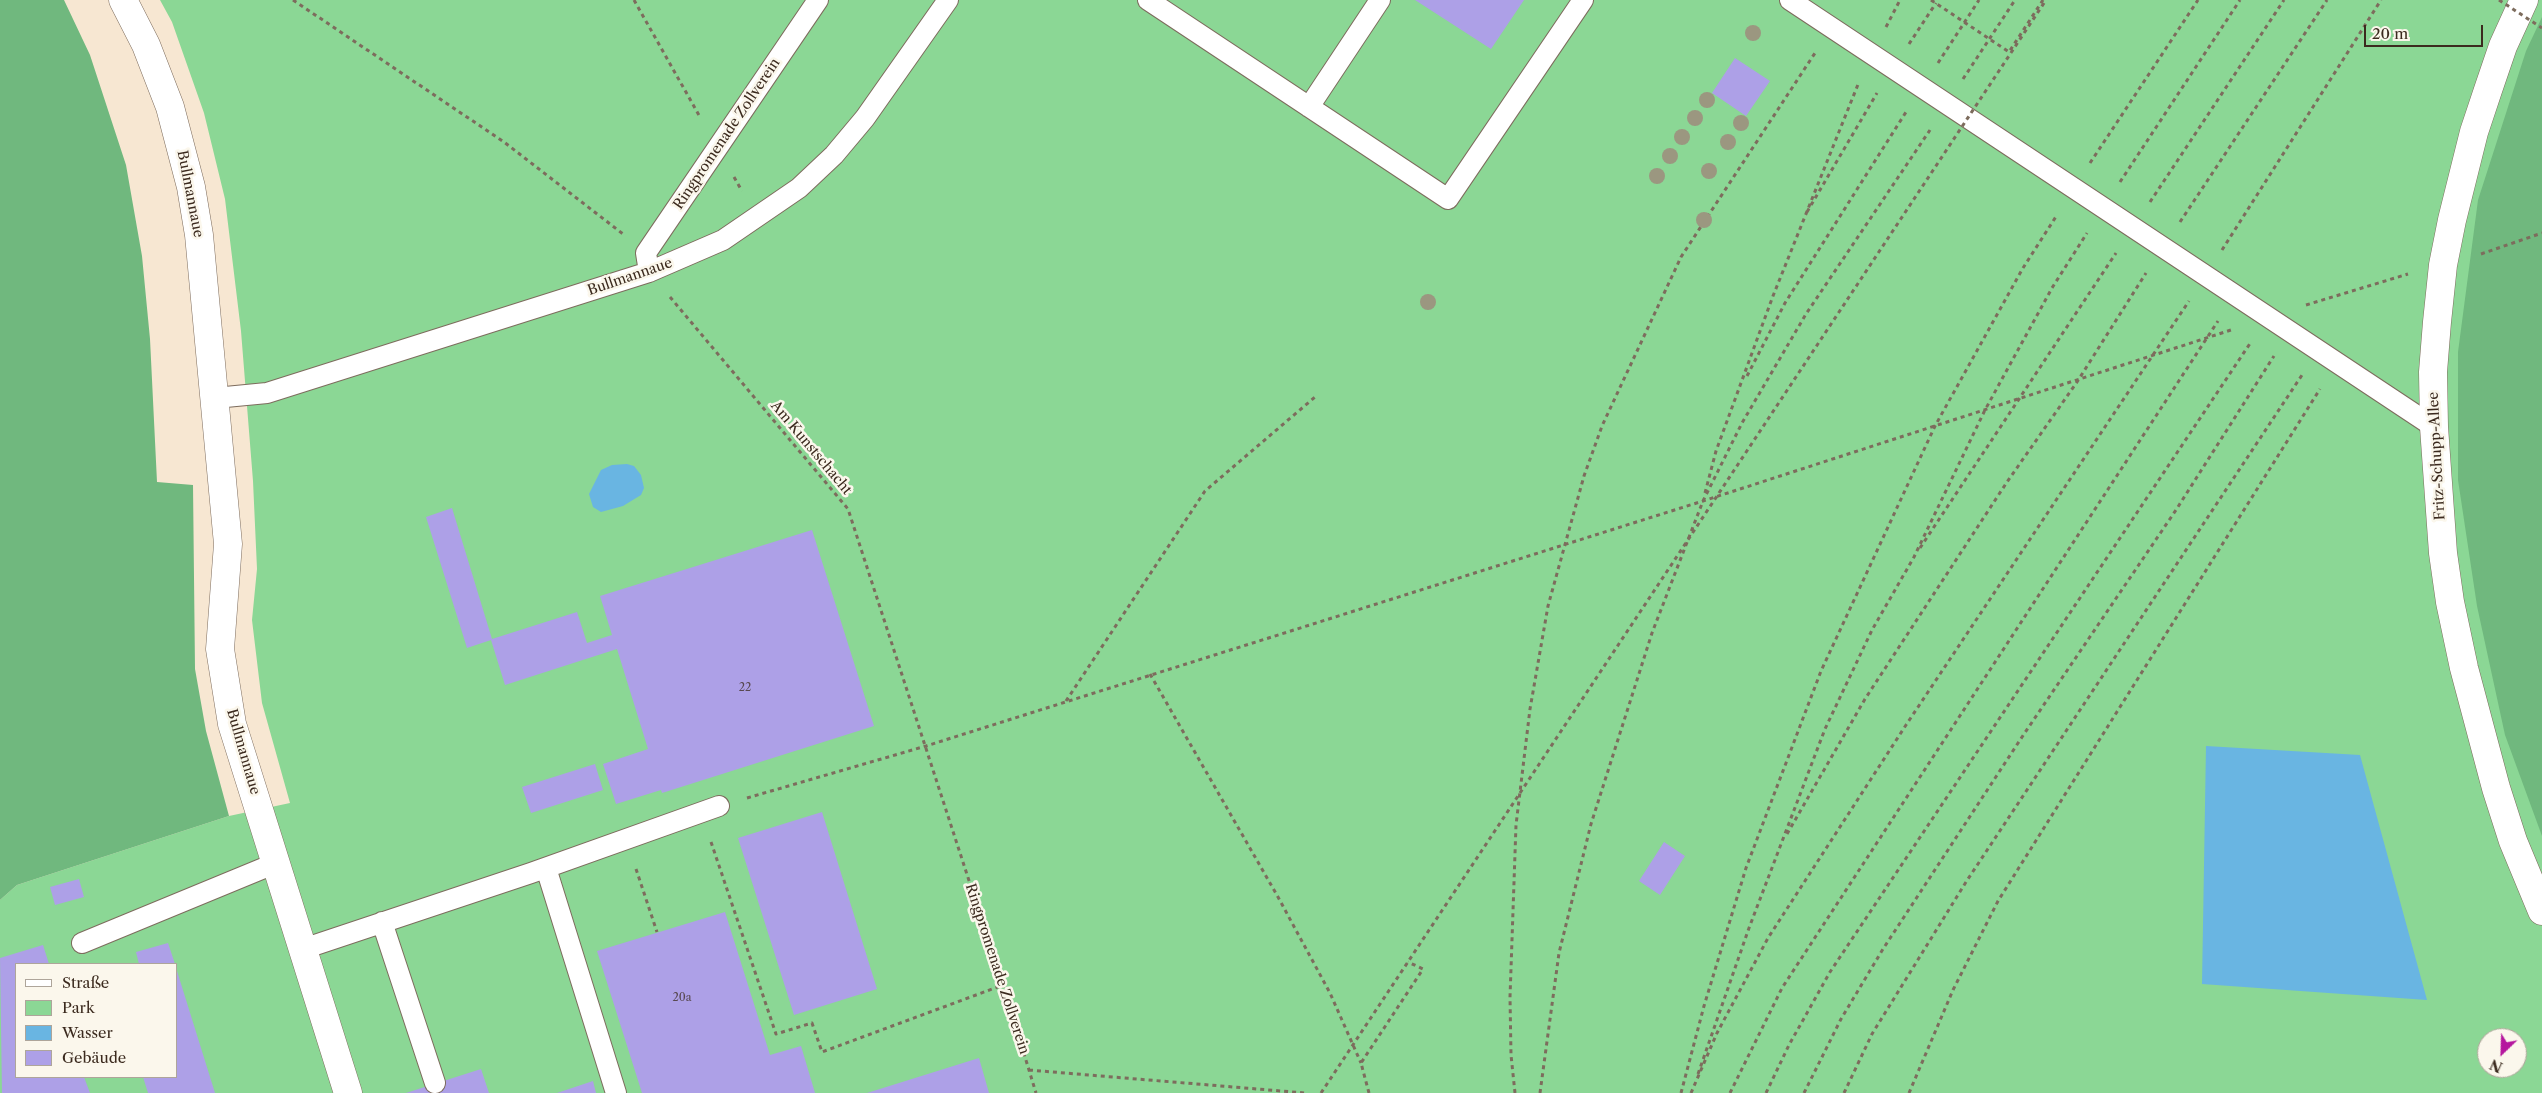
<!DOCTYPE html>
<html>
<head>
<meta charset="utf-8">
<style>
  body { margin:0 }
  #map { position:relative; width:2542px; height:1093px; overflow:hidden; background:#f7e7d2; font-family:"Libre Caslon Text",serif }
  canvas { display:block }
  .legend { position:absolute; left:15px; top:963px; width:162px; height:115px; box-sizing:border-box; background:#fbf7ec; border:1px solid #aea59a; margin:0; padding:6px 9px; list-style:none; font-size:15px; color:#3b2a1e }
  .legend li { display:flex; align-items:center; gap:10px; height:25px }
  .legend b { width:25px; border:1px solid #aea59a }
  .north { position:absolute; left:2477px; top:1028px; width:50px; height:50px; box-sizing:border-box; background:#fbf7ec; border:1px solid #aea59a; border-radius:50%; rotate:204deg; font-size:14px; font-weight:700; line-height:20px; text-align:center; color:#3b2a1e }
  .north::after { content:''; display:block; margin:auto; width:18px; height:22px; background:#b5179e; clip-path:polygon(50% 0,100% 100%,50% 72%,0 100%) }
  .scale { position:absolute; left:2364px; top:25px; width:119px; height:22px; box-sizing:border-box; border:2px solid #3b2a1e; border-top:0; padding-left:6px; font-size:15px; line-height:18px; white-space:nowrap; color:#3b2a1e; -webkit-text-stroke:4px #fbf7ec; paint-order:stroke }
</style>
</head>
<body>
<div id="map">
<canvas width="2542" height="1093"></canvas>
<ul class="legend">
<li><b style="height:6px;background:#fff"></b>Straße</li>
<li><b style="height:14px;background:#8bd795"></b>Park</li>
<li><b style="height:14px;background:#69b5e2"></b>Wasser</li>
<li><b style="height:14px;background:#ada0e7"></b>Gebäude</li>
</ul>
<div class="north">N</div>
<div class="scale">20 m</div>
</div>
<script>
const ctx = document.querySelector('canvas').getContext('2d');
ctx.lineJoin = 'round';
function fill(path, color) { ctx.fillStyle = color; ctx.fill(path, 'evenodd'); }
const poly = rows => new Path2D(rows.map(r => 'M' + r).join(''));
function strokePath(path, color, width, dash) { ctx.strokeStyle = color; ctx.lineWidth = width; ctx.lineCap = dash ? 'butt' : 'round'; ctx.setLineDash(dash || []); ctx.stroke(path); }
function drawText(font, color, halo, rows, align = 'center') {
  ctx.font = font + ' "Libre Caslon Text",serif'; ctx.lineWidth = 5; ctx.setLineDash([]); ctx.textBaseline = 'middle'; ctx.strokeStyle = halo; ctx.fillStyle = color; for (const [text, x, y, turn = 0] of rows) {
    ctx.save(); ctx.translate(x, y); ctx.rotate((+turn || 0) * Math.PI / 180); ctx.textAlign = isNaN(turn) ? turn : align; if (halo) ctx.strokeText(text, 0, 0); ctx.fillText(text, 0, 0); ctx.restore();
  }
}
const green = poly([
  [160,0,2542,0,2542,1093,0,1093,0,900,17,885,229,816,290,803,262,703,252,620,257,569,253,481,241,331,225,199,204,113,172,22],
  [16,964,176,964,176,1077,16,1077],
  [2487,1038,2517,1038,2517,1068,2487,1068]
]);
const forest = poly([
  [0,0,64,0,90,55,126,165,142,256,150,339,157,482,193,485,195,669,206,731,229,816,17,885,0,900],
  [2542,17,2542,836,2505,735,2477,606,2458,480,2458,352,2478,200,2526,51]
]);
const water = poly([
  [627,464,634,466,641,475,644,488,641,495,623,506,601,512,593,507,589,494,601,470,612,465],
  [2206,746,2360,755,2427,1000,2202,984]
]);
const building = poly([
  [1415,0,1524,0,1491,49],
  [1735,58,1770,81,1746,116,1712,93],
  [452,508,492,639,577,612,587,643,612,635,600,596,812,530,874,726,662,793,661,790,616,804,603,764,648,749,617,649,505,685,491,640,467,648,426,517],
  [595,764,603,790,531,813,522,787],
  [822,812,877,989,794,1015,738,838],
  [1664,842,1685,856,1660,895,1639,881],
  [79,879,84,897,55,905,50,887],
  [725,912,770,1055,801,1046,815,1093,642,1093,597,951],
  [168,943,175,964,139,964,136,952],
  [43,945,49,964,16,964,16,1077,84,1077,90,1093,2,1093,0,958],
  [177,971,215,1093,148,1093,143,1077,176,1077],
  [979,1058,989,1093,867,1093],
  [481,1069,489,1093,406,1093],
  [593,1081,596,1093,557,1093]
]);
const path = poly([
  [293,0,504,142,623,234],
  [634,0,700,117],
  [1931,0,2009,52,2043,0],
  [1886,27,1900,0],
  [1909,44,1936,3],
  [1938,63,1979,0],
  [1963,79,2015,0],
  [2090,163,2198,0],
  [734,177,742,191],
  [2120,182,2240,0],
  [2150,202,2284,0],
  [1807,212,1877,93],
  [2180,222,2327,0],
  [2222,250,2381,0],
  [2481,254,2542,233],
  [670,297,848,509,1003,985,1036,1093],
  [2306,305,2408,274],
  [1747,376,1785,303,1906,112],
  [1705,493,1716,451,1773,296,1859,82],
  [1920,548,2116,253],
  [1150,674,1278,897,1330,993,1361,1063],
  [1066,701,1205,491,1315,397],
  [747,798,926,746,1703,501,2231,330],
  [1787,834,1865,699,2007,482,2077,382,2146,273],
  [711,842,776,1034,812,1023,822,1052,1003,985],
  [636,869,657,932],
  [1029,1070,1305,1093],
  [1698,1074,1749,928,1825,729,1872,630,1914,557,1985,410,2052,288,2087,233],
  [1369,1093,1361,1063,1423,969,1408,962],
  [1515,1093,1511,1055,1510,997,1516,825,1530,709,1548,606,1584,476,1602,426,1681,257,1815,53],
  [1540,1093,1559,953,1591,824,1652,633,1703,501,1742,423,1806,314,1930,130],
  [1681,1093,1704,1006,1746,868,1821,671,1935,426,2023,268,2057,215],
  [1691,1093,1717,1033,1768,938,1906,725,2189,301],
  [1730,1093,1782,988,2218,321],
  [1766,1093,1789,1045,1830,972,2251,342],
  [1804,1093,1841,1019,1883,949,2024,734,2176,510,2274,356],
  [1844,1093,1872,1034,1966,882,2302,375],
  [1909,1093,1953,990,1998,901,2320,389]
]);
const service = poly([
  [1148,0,1448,199,1583,0],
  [1790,0,2434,427],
  [1309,107,1380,0],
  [649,272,646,253,818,0],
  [215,398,267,393,649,272,723,240,799,188,834,155,865,118,948,0],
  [546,868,616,1093],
  [382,922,435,1083],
  [82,943,276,863],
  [303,949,531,873,719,806]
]);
const minor = poly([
  [123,0,146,45,170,107,191,187,199,235,228,544,220,649,232,724,348,1093],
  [2524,0,2503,46,2488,90,2474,132,2452,220,2443,265,2437,322,2433,372,2434,427,2443,553,2450,602,2464,668,2496,788,2513,841,2542,911]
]);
const pathBridge = poly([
  [2499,0,2542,28],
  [1321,1093,2046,0]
]);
const trees = [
  [1753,33],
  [1707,100],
  [1695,118],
  [1741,123],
  [1682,137],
  [1728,142],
  [1670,156],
  [1709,171],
  [1657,176],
  [1704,220],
  [1428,302]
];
const numberNames = [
  ["22",745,688],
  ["20a",682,998]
];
const streetNames = [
  ["Ringpromenade Zollverein",727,134,-56],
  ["Bullmannaue",190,194,79],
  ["Bullmannaue",630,277,-19],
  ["Am Kunstschacht",811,448,50],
  ["Fritz-Schupp-Allee",2437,456,-93],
  ["Bullmannaue",243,752,74],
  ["Ringpromenade Zollverein",997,969,72]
];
fill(green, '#8bd795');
fill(forest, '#70b87e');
fill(water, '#69b5e2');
fill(building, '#ada0e7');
strokePath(service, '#7d6c5d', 22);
strokePath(minor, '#7d6c5d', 29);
strokePath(path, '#7d6c5d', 3, [4, 4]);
strokePath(service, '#fff', 20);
strokePath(minor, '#fff', 28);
strokePath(pathBridge, '#7d6c5d', 3, [4, 4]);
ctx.fillStyle = '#9b9780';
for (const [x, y] of trees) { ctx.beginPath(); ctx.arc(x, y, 8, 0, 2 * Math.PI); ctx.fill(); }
drawText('11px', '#584850', null, numberNames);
drawText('14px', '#3b2a1e', '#fbf7ec', streetNames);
</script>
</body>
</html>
